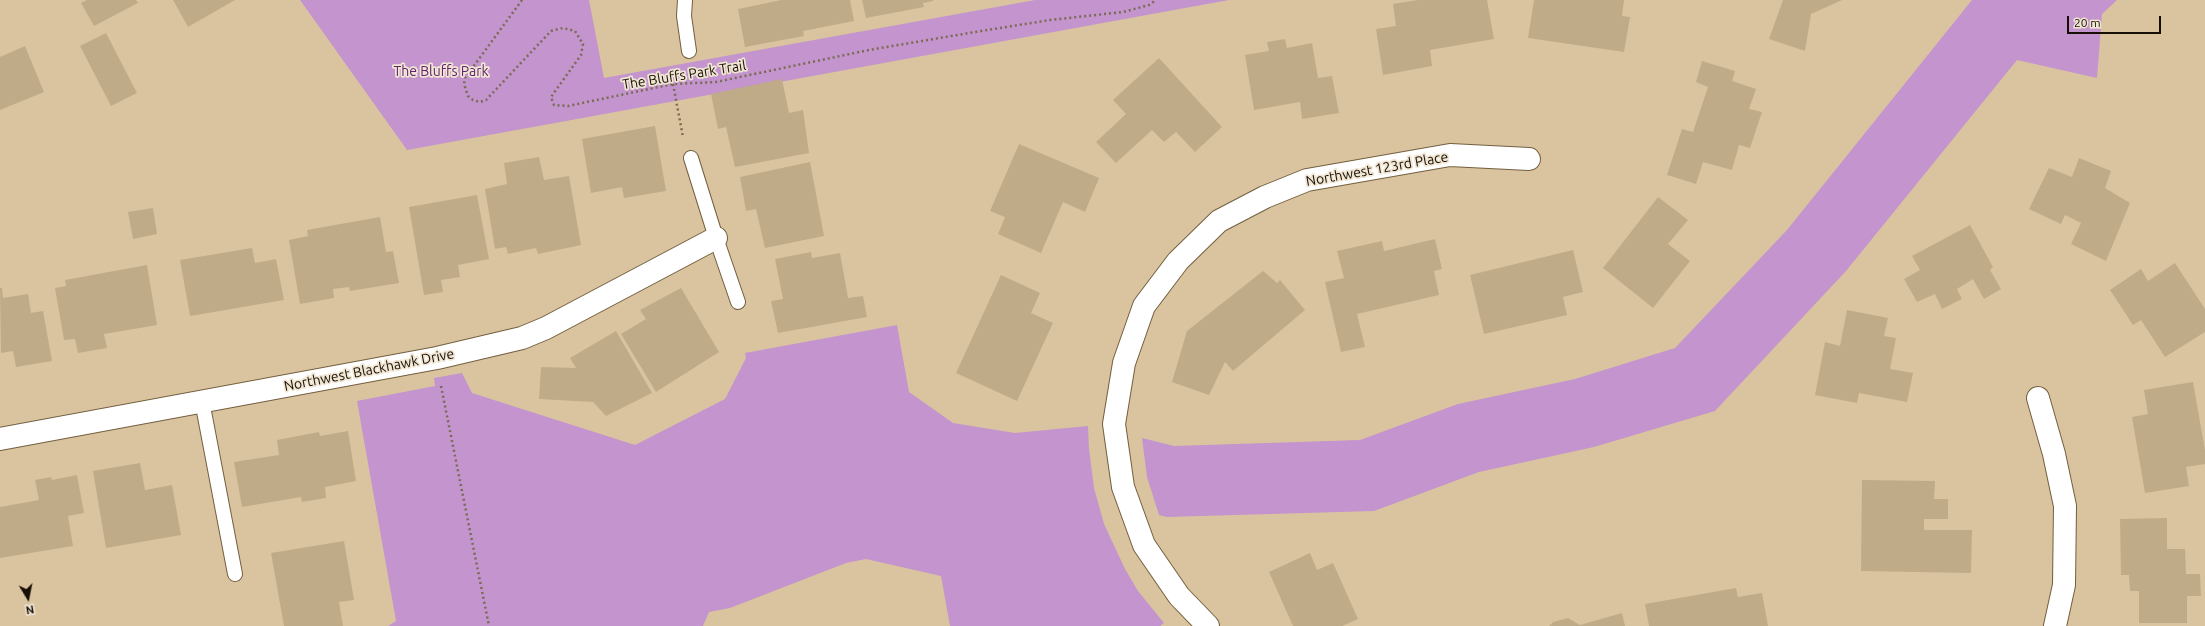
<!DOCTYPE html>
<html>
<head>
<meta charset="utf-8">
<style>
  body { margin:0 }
  #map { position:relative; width:2205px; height:626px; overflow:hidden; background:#dac4a0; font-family:Ubuntu,sans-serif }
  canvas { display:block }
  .north { position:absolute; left:8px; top:578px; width:40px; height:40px; -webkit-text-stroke:3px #f1e6d4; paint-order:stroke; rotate:170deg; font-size:11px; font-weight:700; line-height:16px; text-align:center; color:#170f03 }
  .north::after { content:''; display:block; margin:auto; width:14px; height:18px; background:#170f03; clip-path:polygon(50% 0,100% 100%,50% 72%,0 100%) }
  .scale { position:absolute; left:2067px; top:16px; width:94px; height:18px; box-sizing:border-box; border:2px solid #170f03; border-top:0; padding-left:5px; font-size:12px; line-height:14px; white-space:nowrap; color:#170f03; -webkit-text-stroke:3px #f1e6d4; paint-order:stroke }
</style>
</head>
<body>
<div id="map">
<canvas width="2205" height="626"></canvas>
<div class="north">N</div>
<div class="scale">20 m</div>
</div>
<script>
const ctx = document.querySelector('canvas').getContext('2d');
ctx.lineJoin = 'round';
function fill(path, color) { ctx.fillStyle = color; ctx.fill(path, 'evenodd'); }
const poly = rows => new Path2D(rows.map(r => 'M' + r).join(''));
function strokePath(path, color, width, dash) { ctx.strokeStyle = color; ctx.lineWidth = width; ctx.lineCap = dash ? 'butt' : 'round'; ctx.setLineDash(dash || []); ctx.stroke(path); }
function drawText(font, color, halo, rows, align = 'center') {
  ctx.font = font + ' Ubuntu,sans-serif'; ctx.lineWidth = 3.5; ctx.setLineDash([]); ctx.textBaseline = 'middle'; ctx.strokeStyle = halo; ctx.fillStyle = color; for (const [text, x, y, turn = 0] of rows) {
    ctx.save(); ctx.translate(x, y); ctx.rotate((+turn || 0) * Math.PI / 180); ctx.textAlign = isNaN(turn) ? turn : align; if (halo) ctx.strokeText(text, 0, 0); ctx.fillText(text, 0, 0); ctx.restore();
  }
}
const green = poly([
  [300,0,589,0,604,78,1035,0,1229,0,407,150],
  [1972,0,2117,0,2102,14,2097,78,2017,60,1846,271,1715,411,1594,447,1479,472,1374,511,1167,517,1159,515,1147,477,1142,438,1174,446,1360,440,1458,404,1575,379,1675,348,1787,230],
  [897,325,909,392,953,423,1015,433,1088,426,1089,449,1094,488,1104,524,1125,569,1138,591,1164,623,1160,626,950,626,941,576,866,559,846,563,730,608,709,612,703,626,388,626,396,621,357,401,435,386,434,378,462,373,472,393,635,445,725,399,746,358,745,353]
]);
const building = poly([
  [87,0,136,0,138,3,94,26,81,3],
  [173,0,235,0,188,27],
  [781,0,850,0,854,21,803,31,804,36,745,47,738,9],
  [862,0,933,0,933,1,923,3,924,7,866,18],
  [1418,0,1487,0,1494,39,1430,50,1432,66,1383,75,1376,29,1396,26,1393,4],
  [1534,0,1624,0,1622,16,1630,17,1624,52,1528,38],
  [1783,0,1842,0,1811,14,1805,51,1769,39],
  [106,33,137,93,111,106,80,46],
  [1285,39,1287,48,1312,43,1318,78,1332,76,1339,113,1302,119,1300,102,1254,110,1245,55,1269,51,1267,42],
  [25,46,44,92,0,110,0,57],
  [1159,58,1222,127,1195,152,1176,132,1164,142,1152,130,1116,163,1096,142,1126,114,1113,100],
  [1702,61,1735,71,1732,81,1756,89,1749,109,1762,112,1750,148,1739,145,1732,170,1703,162,1696,184,1667,175,1682,129,1693,132,1708,87,1696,82],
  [782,79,789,113,803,110,809,153,735,167,726,127,718,129,711,94],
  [655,126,666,191,624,198,622,187,591,193,582,139],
  [1019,144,1099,178,1085,212,1063,202,1041,253,998,234,1005,217,990,211],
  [539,157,544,180,569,176,581,245,538,254,536,248,508,254,506,247,495,249,485,189,507,184,504,163],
  [2079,158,2111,171,2105,188,2130,203,2106,261,2071,244,2081,223,2065,215,2061,224,2029,209,2049,168,2072,177],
  [810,162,824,236,765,248,756,209,746,211,740,177],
  [477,195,489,259,458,265,460,277,441,280,443,292,424,295,409,207],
  [1658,197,1688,220,1668,244,1690,261,1653,308,1603,268],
  [153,208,157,234,133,239,128,212],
  [380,217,386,252,393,251,399,283,350,291,349,287,333,289,334,298,300,304,289,240,308,236,307,230],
  [1970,225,1993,267,1990,270,2001,289,1984,299,1973,279,1957,289,1962,299,1942,309,1935,294,1917,302,1904,279,1920,270,1912,256],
  [1435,239,1442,269,1434,271,1439,295,1357,314,1365,347,1341,352,1325,282,1344,278,1337,251,1382,241,1384,251],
  [252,248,255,263,276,259,284,300,190,316,180,260],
  [1573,250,1583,292,1563,297,1567,315,1484,334,1470,275],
  [811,252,812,258,840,253,848,298,863,296,867,317,778,333,771,301,783,299,775,259],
  [2175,263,2205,309,2205,332,2165,357,2141,320,2133,325,2110,290,2141,269,2148,281],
  [147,265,157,325,104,334,107,348,78,353,75,339,64,340,55,288,66,286,65,280],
  [1263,271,1277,283,1280,280,1305,310,1233,371,1225,362,1209,395,1172,382,1187,331],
  [1001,275,1040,293,1031,313,1053,323,1017,401,956,373],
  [0,288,2,288,3,298,28,294,31,313,43,311,52,361,16,367,13,351,1,353],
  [681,288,719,352,656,392,621,334,646,319,640,310],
  [1847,310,1888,318,1884,336,1896,338,1890,369,1913,373,1907,402,1859,393,1857,403,1815,395,1825,342,1840,346],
  [616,331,652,393,606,416,593,402,539,399,541,367,576,368,570,358],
  [2193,382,2205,450,2205,464,2186,467,2189,486,2145,493,2132,417,2148,414,2144,390],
  [348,431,356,481,325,487,326,498,302,502,301,497,242,507,234,462,279,455,277,440,319,432,320,436],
  [140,463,145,490,172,485,181,535,106,548,93,471],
  [77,475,84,513,68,516,73,546,0,558,0,507,39,500,35,480,51,477,52,480],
  [1862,480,1935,481,1934,499,1948,499,1948,519,1924,519,1924,530,1972,530,1971,573,1861,571],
  [2167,518,2167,549,2185,549,2186,574,2200,574,2201,596,2187,596,2187,623,2139,623,2139,591,2130,591,2129,575,2121,575,2120,519],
  [344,541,354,600,339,602,343,626,284,626,271,553],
  [1310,553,1317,570,1333,563,1358,619,1342,626,1293,626,1269,572],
  [1736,588,1738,597,1762,593,1768,626,1649,626,1645,604],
  [1622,613,1625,626,1549,626,1553,622,1568,618,1580,625]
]);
const path = poly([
  [522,0,465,78,464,84,468,96,473,100,480,102,486,100,551,31,563,28,575,31,583,44,581,55,551,97,554,105,568,106,673,84,716,82,869,50,975,32,1050,20,1123,12,1149,5,1156,0],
  [673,84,683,137],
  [441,386,489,626]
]);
const lane = poly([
  [685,0,684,16,689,51],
  [691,158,716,238,738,302],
  [202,401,235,574]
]);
const street = poly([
  [2038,398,2054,454,2065,506,2064,585,2055,626],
  [0,439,437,358,522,338,546,328,716,238],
  [1208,626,1179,596,1144,545,1123,487,1114,424,1124,363,1144,306,1178,261,1219,221,1265,197,1307,180,1450,155,1529,159]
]);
const parkNames = [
  ["The Bluffs Park",441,71]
];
const streetNames = [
  ["The Bluffs Park Trail",684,75,-9],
  ["Northwest 123rd Place",1377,169,-10],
  ["Northwest Blackhawk Drive",369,370,-11]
];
fill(green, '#c394cd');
fill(building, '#c0ab88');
strokePath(lane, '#735f3f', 16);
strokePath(street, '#735f3f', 24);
strokePath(path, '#7a6b53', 2.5, [2, 3]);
strokePath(lane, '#fff', 14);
strokePath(street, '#fff', 22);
drawText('14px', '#61236e', '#f1e6d4', parkNames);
drawText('14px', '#170f03', '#f1e6d4', streetNames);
</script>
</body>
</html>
